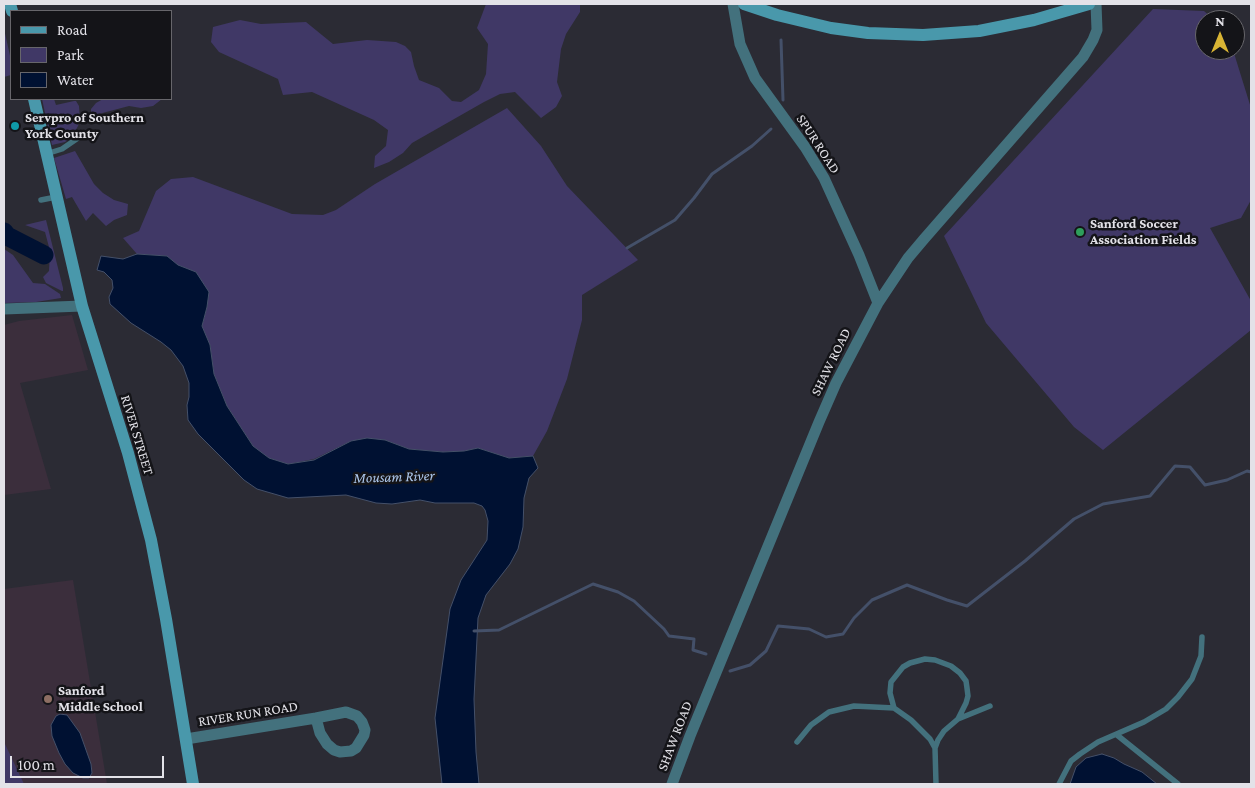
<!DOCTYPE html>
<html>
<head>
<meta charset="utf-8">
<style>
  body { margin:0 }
  #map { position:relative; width:1255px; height:788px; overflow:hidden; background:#2b2b34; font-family:"Crimson Pro",serif }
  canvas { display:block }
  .frame { position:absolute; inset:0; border:5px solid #e3e2e8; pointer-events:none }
  .legend { position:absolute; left:10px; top:10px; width:162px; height:90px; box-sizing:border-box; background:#141418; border:1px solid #67666b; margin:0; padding:6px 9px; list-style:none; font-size:15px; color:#e3e2e8 }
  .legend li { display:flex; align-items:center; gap:10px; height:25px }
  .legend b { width:25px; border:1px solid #67666b }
  .north { position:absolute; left:1195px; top:10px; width:50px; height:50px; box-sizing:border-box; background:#141418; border:1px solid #67666b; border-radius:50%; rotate:0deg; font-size:14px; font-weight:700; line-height:20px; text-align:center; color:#e3e2e8 }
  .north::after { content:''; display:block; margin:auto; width:18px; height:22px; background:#d8b434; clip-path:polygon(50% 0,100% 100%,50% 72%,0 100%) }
  .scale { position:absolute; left:10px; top:756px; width:154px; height:22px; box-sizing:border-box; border:2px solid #e3e2e8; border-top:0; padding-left:6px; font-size:15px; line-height:18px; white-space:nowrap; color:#e3e2e8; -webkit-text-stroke:4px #141418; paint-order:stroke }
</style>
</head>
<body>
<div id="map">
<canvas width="1255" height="788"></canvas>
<div class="frame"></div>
<ul class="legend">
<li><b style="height:6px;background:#4998ab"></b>Road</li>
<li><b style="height:14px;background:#403866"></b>Park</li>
<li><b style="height:14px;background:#001132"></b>Water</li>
</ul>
<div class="north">N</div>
<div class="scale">100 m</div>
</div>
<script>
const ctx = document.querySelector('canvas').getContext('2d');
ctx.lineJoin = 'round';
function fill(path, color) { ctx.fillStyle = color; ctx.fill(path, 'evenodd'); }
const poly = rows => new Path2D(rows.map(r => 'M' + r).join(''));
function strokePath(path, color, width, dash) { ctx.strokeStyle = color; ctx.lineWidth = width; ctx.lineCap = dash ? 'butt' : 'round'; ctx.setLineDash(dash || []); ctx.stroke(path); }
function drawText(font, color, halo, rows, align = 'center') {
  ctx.font = font + ' "Crimson Pro",serif'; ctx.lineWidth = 5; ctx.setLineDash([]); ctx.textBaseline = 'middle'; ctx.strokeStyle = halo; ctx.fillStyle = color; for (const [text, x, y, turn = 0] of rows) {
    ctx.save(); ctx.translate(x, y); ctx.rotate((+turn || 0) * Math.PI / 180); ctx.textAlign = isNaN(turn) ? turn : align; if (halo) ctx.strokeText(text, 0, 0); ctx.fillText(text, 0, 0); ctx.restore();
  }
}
const education = poly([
  [72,315,88,370,20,383,51,489,4,495,4,325,19,321],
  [73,580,107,784,4,784,4,589]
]);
const green = poly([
  [486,4,580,4,580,12,566,34,561,49,557,82,562,96,556,107,541,118,515,92,500,94,484,102,412,143,403,153,389,162,374,168,375,156,386,146,388,130,374,120,312,92,283,95,278,79,219,52,211,42,213,27,240,20,261,24,306,22,333,44,367,40,396,42,405,46,411,52,414,66,419,80,439,88,452,101,461,102,479,90,486,74,488,44,477,28],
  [1153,9,1204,11,1214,20,1205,20,1205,50,1233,50,1251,108,1251,200,1241,218,1210,228,1251,301,1251,330,1103,450,1074,427,986,323,944,236],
  [4,29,11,60,11,75,4,77],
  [42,99,54,99,56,105,74,101,76,101,79,106,80,121,78,126,72,137,65,142,52,145],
  [103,99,162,99,153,106,141,108,129,106,91,116,91,109,96,103],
  [507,108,541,146,567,186,638,260,582,295,582,320,567,379,547,431,533,456,509,458,478,448,464,451,443,452,409,449,385,440,351,441,314,459,299,462,288,464,269,458,262,454,253,446,227,406,214,374,210,345,202,326,207,307,196,272,177,265,167,256,137,254,123,238,139,231,156,191,171,179,193,177,292,214,323,215,336,210,375,184],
  [75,151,94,184,103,193,114,200,128,204,127,215,114,220,106,226,93,213,86,221,72,197,66,199,54,158],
  [46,220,63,288,63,291,62,291,46,283,43,277,49,271,50,251,45,232,25,225],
  [4,249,13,255,33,283,45,284,60,294,61,298,36,302,4,303],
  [4,739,5,744,24,784,4,784]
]);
const water = poly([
  [137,254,167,256,178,265,196,272,209,292,207,307,202,326,210,345,214,374,227,406,253,446,269,458,288,464,314,460,351,441,367,438,385,440,409,449,443,452,464,451,478,448,509,458,533,456,538,468,529,478,524,498,523,527,518,549,510,564,486,595,478,618,474,699,476,752,479,784,442,784,435,718,450,609,461,580,487,540,488,521,485,510,482,506,474,503,435,503,420,500,392,504,376,503,346,495,288,498,257,489,244,480,198,434,188,420,187,405,189,397,189,383,183,366,171,350,161,342,131,323,110,304,109,297,113,288,112,280,104,272,97,270,101,256,123,259,137,254],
  [60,714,67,715,80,733,91,764,92,773,89,778,83,778,73,773,65,764,59,753,52,736,51,725,56,716,60,714],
  [1102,754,1114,758,1124,764,1142,772,1157,784,1070,784,1076,767,1086,758,1102,754]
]);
const stream = poly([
  [781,40,783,100],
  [627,248,675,220,694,198,712,174,752,146,771,129],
  [474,631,499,630,593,584,618,592,634,601,664,629,669,636,694,639,693,650,706,654],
  [730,671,750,665,766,651,778,626,809,629,826,637,843,634,854,618,872,600,907,585,947,600,967,606,1025,561,1074,519,1103,504,1150,496,1175,466,1190,467,1205,485,1227,480,1247,471,1251,472]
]);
const river = poly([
  [4,232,7,236,44,255]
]);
const lane = poly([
  [46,154,62,149,78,138],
  [41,200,56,197],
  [894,708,890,693,891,682,903,667,910,663,925,659,935,660,951,666,960,673,966,681,967,688,968,696,966,703,958,719,944,731,938,740,935,748],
  [958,719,990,706],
  [1117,735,1178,784],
  [797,742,811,725,829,712,854,706,894,708,911,720,930,739,935,748,936,784],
  [1059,784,1071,761,1080,754,1098,742,1144,722,1166,709,1178,697,1192,679,1201,656,1202,637]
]);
const street = poly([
  [733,4,740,44,755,78,805,147,824,178,859,255,878,303],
  [4,309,82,306],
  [346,712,357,716,362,722,365,730,364,735,356,748,351,751,340,752,334,750,327,744,320,733,316,718,346,712],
  [186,739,316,718],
  [672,784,690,736,819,422,836,383,878,303,908,258,924,239,1083,57,1093,40,1097,30,1096,4]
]);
const secondary = poly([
  [10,4,12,11],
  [744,4,777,15,831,28,868,33,923,35,979,31,1034,20,1089,4],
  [34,99,82,306,128,453,151,540,166,619,193,784]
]);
const markers = [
  [15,126,5,"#0f9aa8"],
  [1080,232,5,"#2e9e5b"],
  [48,699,5,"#8d6e63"]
];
const poiNames = [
  ["Servpro of Southern",25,118],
  ["York County",25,134],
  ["Sanford Soccer",1090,224],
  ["Association Fields",1090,240],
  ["Sanford",58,691],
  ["Middle School",58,707]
];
const streetNames = [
  ["SPUR ROAD",818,144,57],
  ["SHAW ROAD",831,362,-64],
  ["RIVER STREET",137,435,73],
  ["RIVER RUN ROAD",248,714,-9],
  ["SHAW ROAD",675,736,-69]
];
const waterNames = [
  ["Mousam River",394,477,-2]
];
fill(education, '#3b2e3c');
fill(green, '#403866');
fill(water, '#001132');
strokePath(water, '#445069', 1);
strokePath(stream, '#445069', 3);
strokePath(river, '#001132', 19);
strokePath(lane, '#43717d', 5.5);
strokePath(street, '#43717d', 11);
strokePath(secondary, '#4998ab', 12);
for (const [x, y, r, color] of markers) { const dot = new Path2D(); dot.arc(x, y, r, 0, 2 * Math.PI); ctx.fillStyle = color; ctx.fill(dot); strokePath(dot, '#141418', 2); }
drawText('bold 14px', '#e3e2e8', '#141418', poiNames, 'left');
drawText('14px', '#e3e2e8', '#141418', streetNames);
drawText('italic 15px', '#adc7ec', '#141418', waterNames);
</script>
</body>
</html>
